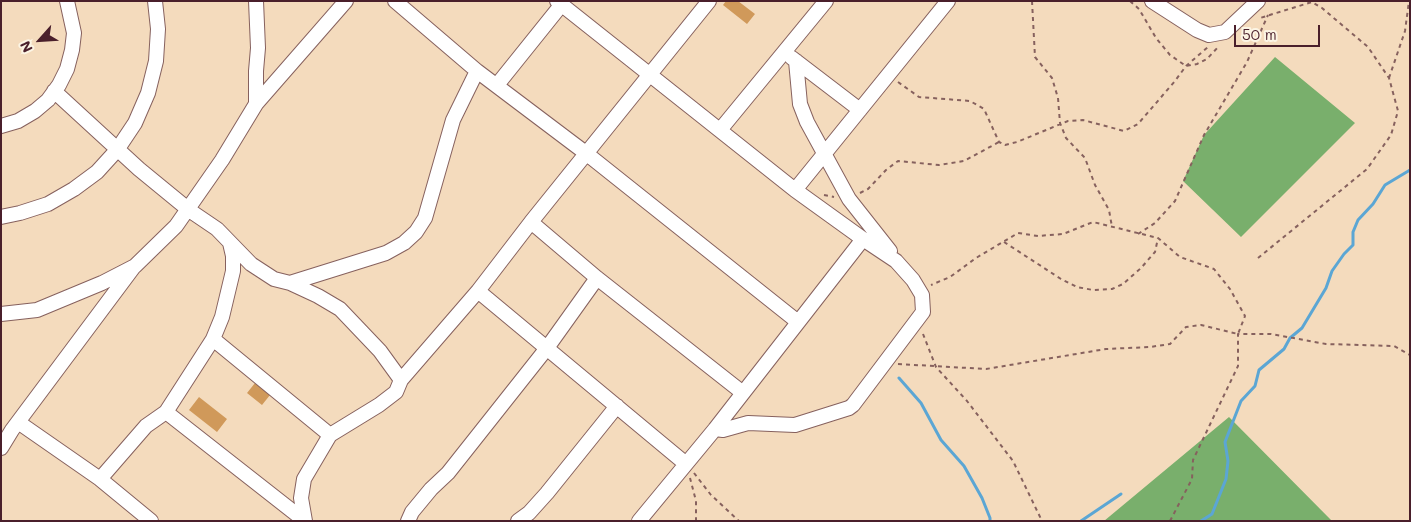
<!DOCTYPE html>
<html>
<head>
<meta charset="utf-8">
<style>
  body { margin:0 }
  #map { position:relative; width:1411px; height:522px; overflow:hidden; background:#f4dbbd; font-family:Mali,sans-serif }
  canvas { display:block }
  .frame { position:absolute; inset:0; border:2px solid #4a1f2b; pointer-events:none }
  .north { position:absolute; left:15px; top:15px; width:50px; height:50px; -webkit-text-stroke:4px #fcf5e5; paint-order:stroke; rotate:244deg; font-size:14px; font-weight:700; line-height:20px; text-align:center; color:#4a1f2b }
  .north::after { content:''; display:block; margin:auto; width:18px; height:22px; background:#4a1f2b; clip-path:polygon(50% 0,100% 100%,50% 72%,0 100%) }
  .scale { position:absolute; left:1234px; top:25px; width:86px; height:22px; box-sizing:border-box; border:2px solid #4a1f2b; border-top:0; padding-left:6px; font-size:15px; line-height:18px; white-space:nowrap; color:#4a1f2b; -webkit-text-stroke:4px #fcf5e5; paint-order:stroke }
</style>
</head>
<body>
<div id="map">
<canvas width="1411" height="522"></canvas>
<div class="frame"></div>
<div class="north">N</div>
<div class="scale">50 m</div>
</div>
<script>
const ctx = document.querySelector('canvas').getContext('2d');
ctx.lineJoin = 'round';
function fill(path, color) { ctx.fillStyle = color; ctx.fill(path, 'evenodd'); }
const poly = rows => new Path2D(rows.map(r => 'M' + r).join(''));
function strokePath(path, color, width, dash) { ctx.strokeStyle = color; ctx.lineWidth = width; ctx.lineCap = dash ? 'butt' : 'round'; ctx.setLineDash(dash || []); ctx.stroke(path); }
const forest = poly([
  [1275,57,1355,123,1241,237,1183,181,1204,135],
  [1229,417,1332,521,1104,521]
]);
const stream = poly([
  [899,378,921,403,941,440,964,466,982,498,990,518,990,521],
  [1081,521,1121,494],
  [1201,521,1212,514,1226,479,1228,461,1225,442,1241,401,1255,386,1259,370,1284,349,1290,338,1302,328,1326,288,1332,271,1344,254,1353,245,1353,232,1358,220,1373,204,1385,185,1410,170]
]);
const building = poly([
  [726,1,738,1,755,14,747,24,723,5],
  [255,383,270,395,262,405,247,393],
  [199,397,227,419,217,432,189,410]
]);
const path = poly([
  [1032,1,1035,57,1052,78,1058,98,1060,123,1066,138,1085,158,1095,185,1109,210,1112,227],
  [1130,1,1139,9,1156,38,1170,55,1186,66,1197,64,1207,59,1219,46],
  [1389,78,1405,31,1409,1],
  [898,82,919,97,970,101,984,109,999,142,1005,145,1017,142,1068,121,1083,120,1124,131,1138,124,1175,81,1186,66,1208,47],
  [860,193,868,189,886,170,898,161,939,165,964,161,999,142],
  [824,195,834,197],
  [1138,234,1155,223,1175,201,1204,135,1247,62,1268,15],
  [1004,242,1061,279,1077,287,1093,290,1112,289,1123,284,1141,268,1155,252,1158,238],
  [1258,258,1367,169,1391,135,1398,111,1389,78,1368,47,1322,8,1312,2,1260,18],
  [923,334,936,367,967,401,1013,461,1042,521],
  [898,364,986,369,1106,349,1150,347,1170,344,1186,327,1201,325,1238,334,1245,316,1230,289,1214,269,1180,257,1158,238,1093,222,1063,234,1038,236,1018,233,976,258,950,277,931,285],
  [694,473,711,495,739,521],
  [690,478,696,501,696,521],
  [1170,521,1192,479,1193,460,1238,366,1238,334,1271,334,1326,344,1394,346,1410,355]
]);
const minor = poly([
  [395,1,477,71,587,154,798,322],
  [557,1,795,190,863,239,715,429,639,521],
  [1152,1,1197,30,1209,35,1225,32,1258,1],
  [792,58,860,110],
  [796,61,800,104,807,122,849,199,890,251],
  [497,85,562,4],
  [54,91,139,169,189,210,217,229,251,264,274,279,290,283,318,296,340,309,380,351,401,380],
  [256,104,346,1],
  [1,126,18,121,35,111,48,100,59,85,67,69,72,50,74,33,67,1],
  [720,130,826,1],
  [795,190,948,1],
  [1,217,20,213,48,204,74,189,97,172,117,150,135,123,148,93,156,61,158,29,155,1],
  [531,222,597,278,743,393],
  [290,283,386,253,404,243,416,232,425,218,453,120,477,71],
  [478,291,686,464],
  [1,314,37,310,102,283,135,266,176,226,222,160,256,104,256,71,258,48,256,1],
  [213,339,330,435],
  [166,412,305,521],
  [18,422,100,479,151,521],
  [715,429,723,430,748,423,795,425,849,408,853,405,923,312,922,295,913,280,896,261,863,239],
  [1,448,12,430,133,268],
  [100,479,146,426,166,412,213,339,222,317,233,271,233,256,230,243],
  [305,521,301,498,304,479,330,435,379,405,396,392,401,380,478,291,531,222,709,1],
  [408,521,412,512,431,489,448,473,547,348,597,278],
  [518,521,529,513,547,493,617,406]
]);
fill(forest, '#79af6c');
strokePath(stream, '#5ba6d4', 3);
fill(building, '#d0995a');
strokePath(minor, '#86615e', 16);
strokePath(path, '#86615e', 2, [4, 4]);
strokePath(minor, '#fff', 14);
</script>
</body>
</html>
